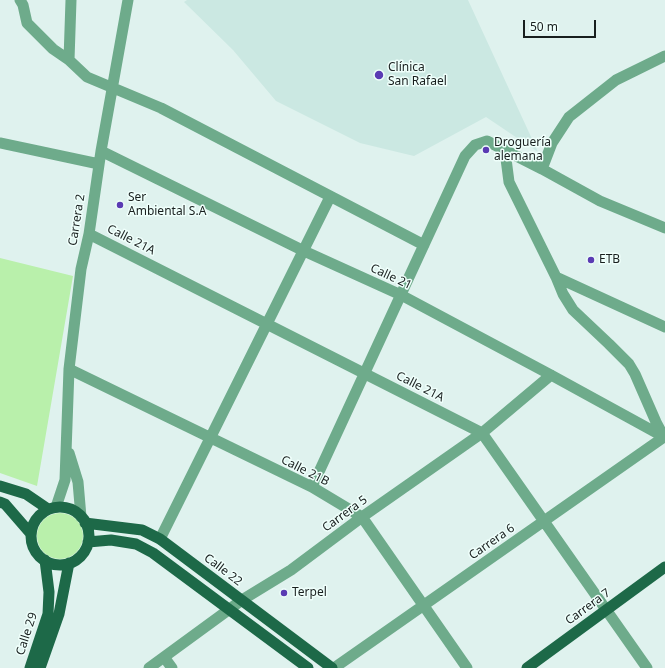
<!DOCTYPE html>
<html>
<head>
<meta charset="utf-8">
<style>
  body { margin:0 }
  #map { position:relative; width:665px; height:668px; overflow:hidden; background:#dff2ee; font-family:"Noto Sans",sans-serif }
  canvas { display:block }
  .scale { position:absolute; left:523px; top:20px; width:73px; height:18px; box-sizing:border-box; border:2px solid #181f1e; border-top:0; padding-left:5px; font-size:12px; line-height:14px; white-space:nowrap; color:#181f1e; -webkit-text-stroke:3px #effffb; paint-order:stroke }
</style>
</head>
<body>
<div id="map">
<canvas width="665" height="668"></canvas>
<div class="scale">50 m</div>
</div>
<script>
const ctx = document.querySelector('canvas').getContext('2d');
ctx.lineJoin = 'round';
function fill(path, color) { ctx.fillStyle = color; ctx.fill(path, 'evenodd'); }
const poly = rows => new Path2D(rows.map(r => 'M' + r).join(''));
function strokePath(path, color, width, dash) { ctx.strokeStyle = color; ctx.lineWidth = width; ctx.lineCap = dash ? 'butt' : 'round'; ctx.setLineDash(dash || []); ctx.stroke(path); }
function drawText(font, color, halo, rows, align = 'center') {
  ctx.font = font + ' "Noto Sans",sans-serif'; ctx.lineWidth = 3; ctx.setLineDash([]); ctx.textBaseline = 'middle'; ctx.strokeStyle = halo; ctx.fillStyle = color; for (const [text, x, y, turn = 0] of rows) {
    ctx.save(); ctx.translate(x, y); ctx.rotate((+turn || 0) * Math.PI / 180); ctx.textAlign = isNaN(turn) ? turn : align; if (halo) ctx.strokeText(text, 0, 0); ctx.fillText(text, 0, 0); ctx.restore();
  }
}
const built = poly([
  [187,0,468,0,538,152,486,117,414,156,360,143,276,101,233,50,184,2]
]);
const green = poly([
  [0,258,73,276,37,486,0,473],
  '37 536a23 23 0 1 1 46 0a23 23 0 1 1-46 0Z'
]);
const minor = poly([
  [20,0,23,5,27,23,53,49,69,60,87,77,161,108,424,245],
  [69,60,71,0],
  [0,143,99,164],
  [101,151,304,251,401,295,551,375,664,437],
  [542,169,552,143,569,117,616,80,665,56],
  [89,234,482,433,647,668],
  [556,277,665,327],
  [69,369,312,487,362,517,467,668],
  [69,453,78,482,81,517],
  [312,487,465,156,475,145,487,141,542,169,600,201,665,228],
  [56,507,65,480,69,369,81,269,89,234,101,151,128,0],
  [160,539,330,197],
  [164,657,172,668],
  [149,668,242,600,291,570,362,517,482,433,551,375],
  [334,668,664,437,656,422,635,374,629,364,609,344,573,310,563,294,556,277,509,182,505,151]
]);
const primary = poly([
  [0,486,26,494,48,509],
  [0,502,5,504,31,534],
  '31 536a29 29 0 1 1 58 0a29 29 0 1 1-58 0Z',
  [85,523,142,530,160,539,332,668],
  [88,542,111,540,136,544,153,553,308,668],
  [30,668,48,614,49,592,45,560],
  [40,668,59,614,69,563],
  [527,668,665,567]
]);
const markers = [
  [379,75,5,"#5a3bb3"],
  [486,150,4,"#5a3bb3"],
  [120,205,4,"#5a3bb3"],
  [591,260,4,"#5a3bb3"],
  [284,593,4,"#5a3bb3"]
];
const poiNames = [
  ["Clínica",388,68],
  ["San Rafael",388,82],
  ["Droguería",494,143],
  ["alemana",494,157],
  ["Ser",128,198],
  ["Ambiental S.A",128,212],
  ["ETB",599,260],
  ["Terpel",292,593]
];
const streetNames = [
  ["Carrera 2",77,220,-81],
  ["Calle 21A",131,240,27],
  ["Calle 21",391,277,25],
  ["Calle 21A",420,387,27],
  ["Calle 21B",305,471,27],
  ["Carrera 5",345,514,-36],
  ["Carrera 6",492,542,-35],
  ["Calle 22",223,570,37],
  ["Carrera 7",588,607,-36],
  ["Calle 29",27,634,-72]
];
fill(built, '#cbe8e2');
fill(green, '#b9f0ab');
strokePath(minor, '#6eab8b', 11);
strokePath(primary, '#1d6948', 11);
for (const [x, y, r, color] of markers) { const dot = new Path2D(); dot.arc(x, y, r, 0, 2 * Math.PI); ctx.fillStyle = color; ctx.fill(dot); strokePath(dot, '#effffb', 1.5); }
drawText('12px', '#181f1e', '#effffb', poiNames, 'left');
drawText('12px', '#181f1e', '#effffb', streetNames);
</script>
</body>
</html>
